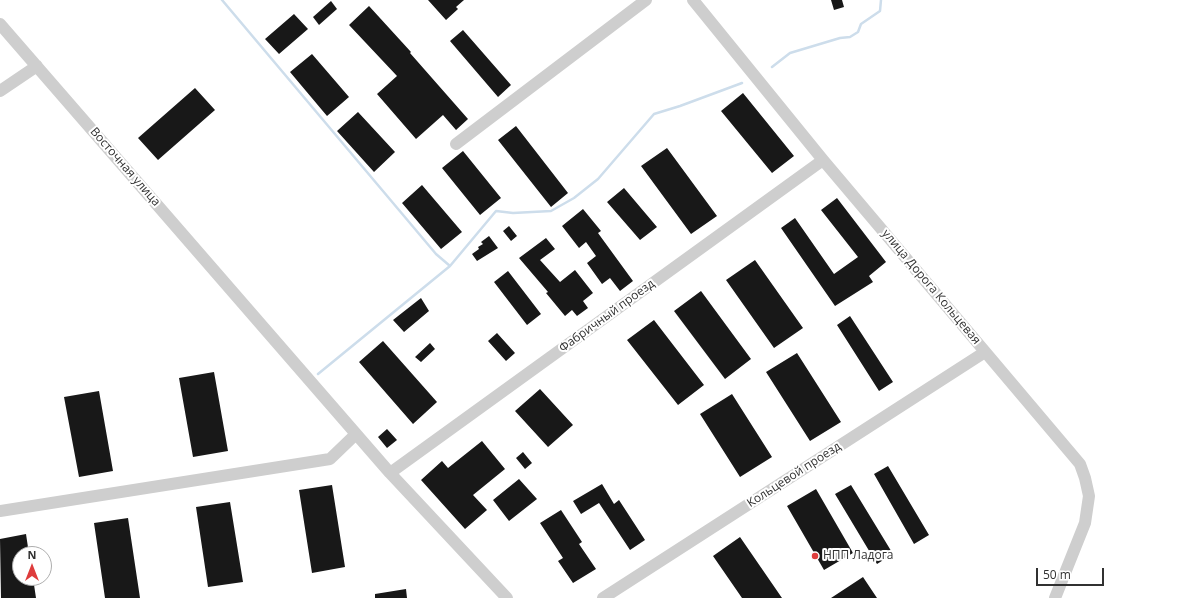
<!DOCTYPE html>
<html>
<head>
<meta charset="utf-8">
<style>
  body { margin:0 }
  #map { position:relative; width:1178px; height:598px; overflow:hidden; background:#fff; font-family:"Open Sans",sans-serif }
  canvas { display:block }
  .north { position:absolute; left:12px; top:546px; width:40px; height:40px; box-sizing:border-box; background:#fff; border:1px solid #adadad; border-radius:50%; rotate:0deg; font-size:11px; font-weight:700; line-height:16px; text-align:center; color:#313131 }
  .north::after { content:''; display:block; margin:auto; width:14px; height:18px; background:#de3c3c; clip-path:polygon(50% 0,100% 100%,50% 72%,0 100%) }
  .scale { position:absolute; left:1036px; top:568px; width:68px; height:18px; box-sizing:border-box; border:2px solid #313131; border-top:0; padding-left:5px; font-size:12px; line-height:14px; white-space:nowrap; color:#313131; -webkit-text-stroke:3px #fff; paint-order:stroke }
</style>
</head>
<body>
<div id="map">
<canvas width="1178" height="598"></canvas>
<div class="north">N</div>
<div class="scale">50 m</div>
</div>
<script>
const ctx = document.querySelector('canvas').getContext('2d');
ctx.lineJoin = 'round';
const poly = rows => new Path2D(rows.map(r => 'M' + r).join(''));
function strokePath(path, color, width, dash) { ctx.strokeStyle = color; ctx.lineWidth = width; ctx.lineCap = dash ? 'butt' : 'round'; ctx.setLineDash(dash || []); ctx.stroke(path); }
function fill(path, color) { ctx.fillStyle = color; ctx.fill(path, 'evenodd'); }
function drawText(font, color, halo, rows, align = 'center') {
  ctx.font = font + ' "Open Sans",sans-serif'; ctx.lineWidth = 4; ctx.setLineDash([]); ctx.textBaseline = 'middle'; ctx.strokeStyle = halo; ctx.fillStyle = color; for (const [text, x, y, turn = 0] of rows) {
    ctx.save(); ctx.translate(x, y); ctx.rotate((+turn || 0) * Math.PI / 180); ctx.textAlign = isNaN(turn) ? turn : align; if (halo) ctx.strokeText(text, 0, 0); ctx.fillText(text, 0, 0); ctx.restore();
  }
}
const stream = poly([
  [222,0,436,254,450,266,318,374],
  [772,67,790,53,840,38,850,37,858,32,861,24,880,11,881,0],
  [450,266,496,211,513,213,551,211,574,198,598,179,654,114,680,106,742,83]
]);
const building = poly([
  [428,0,464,0,456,7,458,9,446,20],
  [831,0,842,0,844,7,834,10],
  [331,1,337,9,319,25,313,17],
  [369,6,411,52,410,53,468,119,456,130,443,115,416,139,377,94,397,76,349,25],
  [294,14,308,29,279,54,265,39],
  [463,30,511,85,498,97,450,41],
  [312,54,349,97,327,116,290,72],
  [195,88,215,110,158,160,138,138],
  [743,93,794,156,772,173,721,111],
  [358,112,395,152,374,172,337,131],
  [516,126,568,193,551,207,498,140],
  [667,148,717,216,691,234,641,166],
  [463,151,501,198,480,215,442,168],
  [422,185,462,232,441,249,402,203],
  [624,188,657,227,640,240,607,202],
  [837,198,886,262,869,276,873,282,835,306,781,228,795,218,834,274,858,257,821,210],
  [583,209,601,231,598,233,633,281,620,291,610,278,602,284,587,263,596,256,586,242,579,248,562,226],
  [509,226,517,236,511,241,503,231],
  [489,236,498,248,477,261,472,254,479,249,478,247,483,244,481,242],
  [546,238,555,249,540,260,560,282,575,270,593,293,583,301,588,308,577,316,572,310,565,316,546,293,548,292,519,258],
  [755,260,803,328,774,348,726,280],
  [508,271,541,314,527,325,494,282],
  [701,291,751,359,725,379,674,311],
  [421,298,429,311,404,332,393,320],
  [850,316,893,382,879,391,837,325],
  [654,320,704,385,678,405,627,340],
  [497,333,515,353,506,361,488,341],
  [383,341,437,402,413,424,359,362],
  [430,343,435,349,421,362,415,357],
  [797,353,841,422,810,441,766,372],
  [214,372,228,451,193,457,179,378],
  [540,389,573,425,548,447,515,411],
  [99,391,113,471,79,477,64,397],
  [732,394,772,457,740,477,700,414],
  [387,429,397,440,387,448,378,437],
  [482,441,505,469,473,495,487,510,465,529,421,480,442,461,448,468],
  [523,452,532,463,525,469,516,458],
  [888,466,929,535,914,544,874,474],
  [519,479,537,499,509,521,493,500],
  [602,484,614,504,619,500,645,540,630,550,599,503,581,514,573,501],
  [332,485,345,567,312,573,299,490],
  [851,485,893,554,877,564,835,494],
  [816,489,853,553,824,570,787,506],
  [230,502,243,582,208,587,196,507],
  [561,510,582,542,579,544,596,569,573,583,558,561,563,558,540,523],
  [128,518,140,598,105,598,94,523],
  [26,534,29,554,20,554,20,578,33,578,36,598,1,598,0,539],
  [740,537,782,598,742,598,713,556],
  [863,577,877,598,831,598],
  [406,589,407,598,375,598,375,594]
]);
const minor = poly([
  [693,0,823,160,1080,464,1085,478,1089,496,1085,523,1055,598],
  [0,24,390,473,507,598],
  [0,91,37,66],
  [456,144,646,0],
  [390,473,823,160],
  [0,511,330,459,356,434],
  [603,598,985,352]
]);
const markers = [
  [815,556,4,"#de3c3c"]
];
const streetNames = [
  ["Восточная улица",125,167,49],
  ["улица Дорога Кольцевая",931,287,50],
  ["Фабричный проезд",607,316,-36],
  ["Кольцевой проезд",794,475,-33]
];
const poiNames = [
  ["НПП Ладога",823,556]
];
strokePath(stream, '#cdddeb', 2.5);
fill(building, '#181818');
strokePath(minor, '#cecece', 12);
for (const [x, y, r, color] of markers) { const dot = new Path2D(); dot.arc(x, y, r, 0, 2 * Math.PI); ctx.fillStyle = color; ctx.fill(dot); strokePath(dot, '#fff', 1.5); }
drawText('12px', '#313131', '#fff', streetNames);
drawText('12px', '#313131', '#fff', poiNames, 'left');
</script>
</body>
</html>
